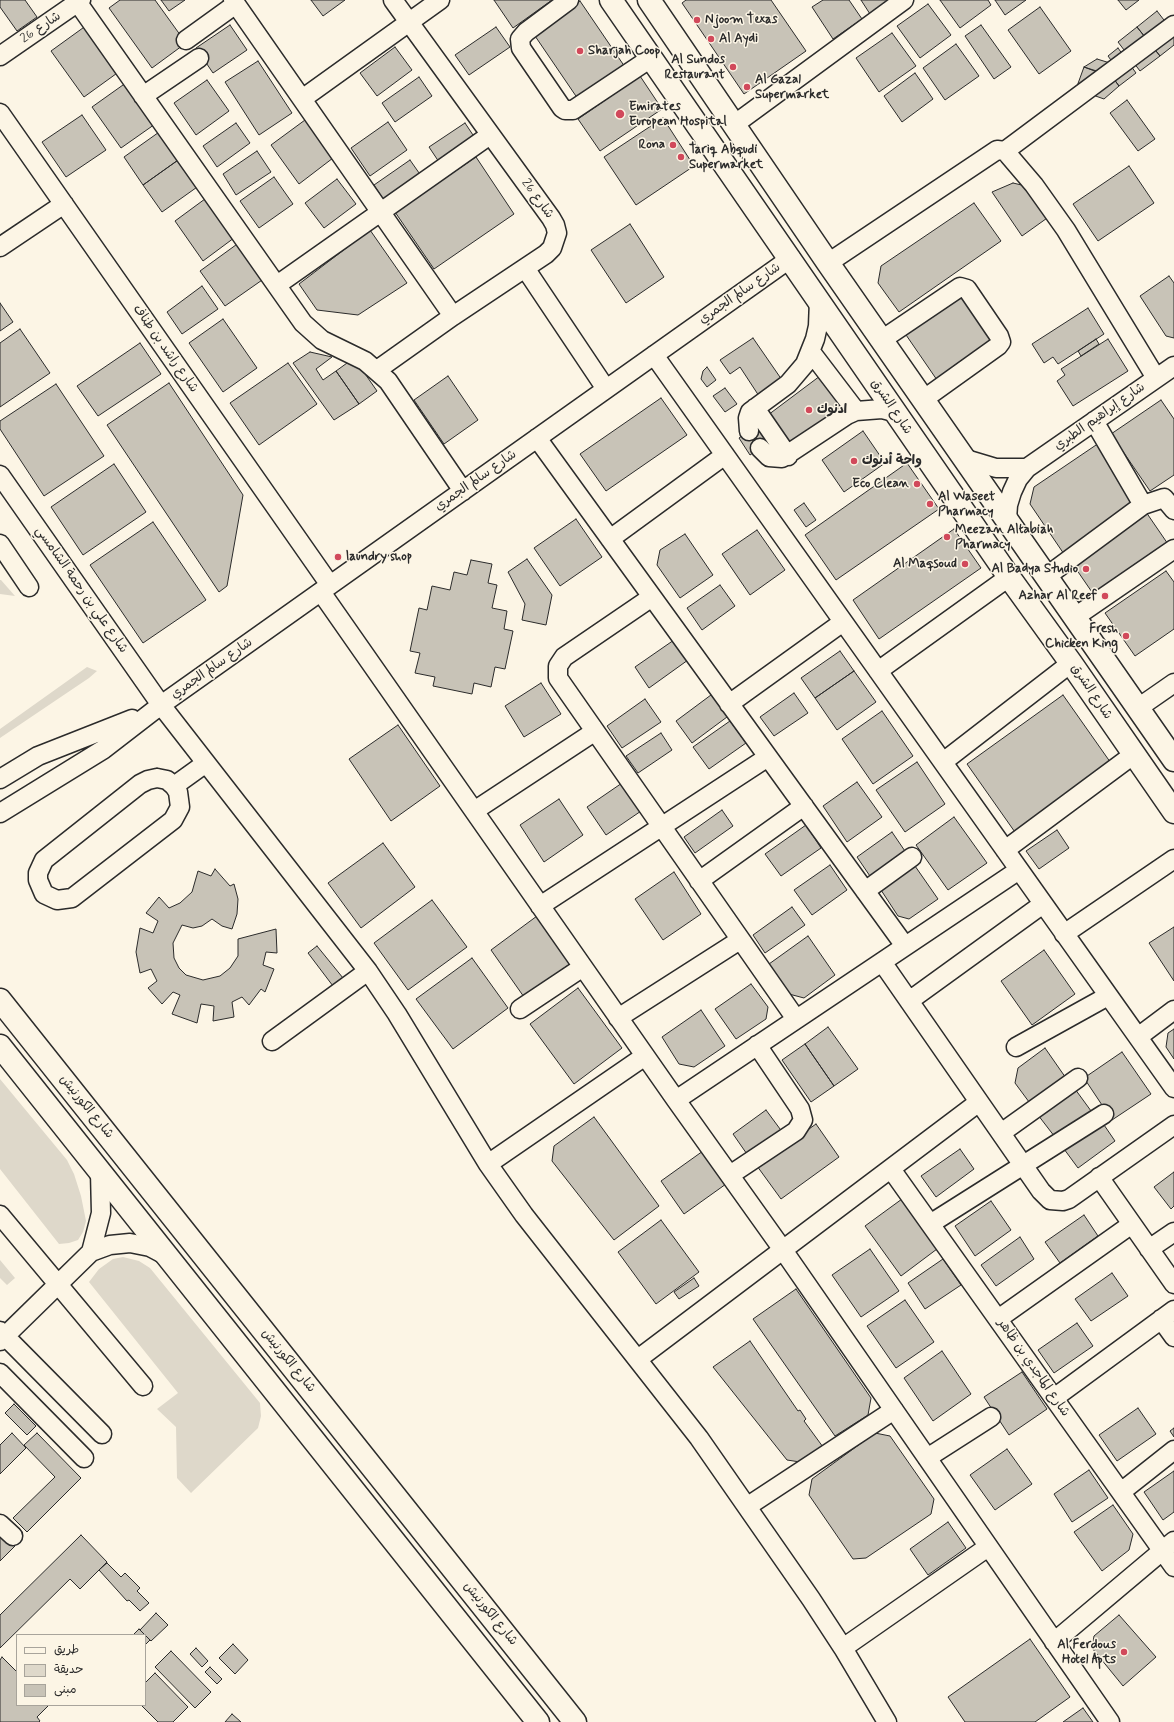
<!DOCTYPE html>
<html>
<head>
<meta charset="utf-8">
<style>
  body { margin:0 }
  #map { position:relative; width:1174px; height:1722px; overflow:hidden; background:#fcf5e5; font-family:Mynerve,"Playpen Sans Arabic",sans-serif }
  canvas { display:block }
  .legend { position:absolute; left:16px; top:1634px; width:130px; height:72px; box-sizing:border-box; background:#fcf5e5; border:1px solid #a8a49b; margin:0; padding:5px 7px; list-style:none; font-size:12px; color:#2b2b2b }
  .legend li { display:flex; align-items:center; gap:8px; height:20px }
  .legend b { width:20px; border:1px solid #a8a49b }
</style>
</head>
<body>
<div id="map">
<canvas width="1174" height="1722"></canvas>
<ul class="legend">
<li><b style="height:5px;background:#fcf5e5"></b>طريق</li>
<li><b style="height:11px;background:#ded8ca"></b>حديقة</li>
<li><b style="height:11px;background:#c8c3b7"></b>مبنى</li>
</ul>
</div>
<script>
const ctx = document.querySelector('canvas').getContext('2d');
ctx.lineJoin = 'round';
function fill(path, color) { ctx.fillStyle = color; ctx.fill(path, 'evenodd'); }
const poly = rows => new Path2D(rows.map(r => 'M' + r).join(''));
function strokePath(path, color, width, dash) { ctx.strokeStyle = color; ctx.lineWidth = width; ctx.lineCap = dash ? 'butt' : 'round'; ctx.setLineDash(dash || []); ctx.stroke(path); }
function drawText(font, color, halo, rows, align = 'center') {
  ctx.font = font + ' Mynerve,"Playpen Sans Arabic",sans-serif'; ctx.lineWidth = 3; ctx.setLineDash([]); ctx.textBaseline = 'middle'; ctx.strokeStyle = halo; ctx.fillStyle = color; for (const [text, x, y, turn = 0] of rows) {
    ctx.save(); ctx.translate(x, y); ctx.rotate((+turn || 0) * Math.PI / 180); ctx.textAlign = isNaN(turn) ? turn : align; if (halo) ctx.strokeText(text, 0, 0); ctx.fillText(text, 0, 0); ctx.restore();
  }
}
const green = poly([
  [0,580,1,580,15,596,0,594],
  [87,667,97,671,89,678,0,738,0,729],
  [0,1079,67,1160,74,1174,81,1196,86,1221,83,1232,78,1240,69,1243,59,1244,0,1169],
  [123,1257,139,1261,150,1268,260,1403,261,1416,258,1428,191,1493,177,1478,176,1427,157,1409,178,1393,89,1282,99,1269,113,1259],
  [0,1260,15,1278,7,1285,0,1278]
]);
const building = poly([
  [0,0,25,0,37,17,17,31,0,7,0,0],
  [120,0,155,0,186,43,152,68,109,8,120,0],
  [161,0,185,0,169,11,161,0],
  [311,0,345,0,323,16,311,0],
  [494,0,552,0,513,28,494,0],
  [686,0,771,0,806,51,744,94,682,3,686,0],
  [823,0,849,0,862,19,833,39,812,7,823,0],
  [861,0,892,0,870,14,861,0],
  [940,0,988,0,991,5,960,28,940,0],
  [995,0,1026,0,1005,15,995,0],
  [1118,0,1139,0,1126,10,1118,0],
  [580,1,627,70,580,102,533,33,580,1],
  [928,4,951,35,920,58,897,26,928,4],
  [1040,7,1071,51,1039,74,1008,30,1040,7],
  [1157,11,1174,33,1174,45,1160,56,1137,27,1157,11],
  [87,25,120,71,84,97,51,51,87,25],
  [230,25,247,50,213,73,196,48,230,25],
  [981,25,1011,67,994,79,965,36,981,25],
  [496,27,510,47,469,75,455,55,496,27],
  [1137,27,1160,56,1140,71,1118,42,1137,27],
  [892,33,916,66,879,92,856,58,892,33],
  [956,44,979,76,945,100,923,68,956,44],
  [395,47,412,70,377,96,360,73,395,47],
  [1118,48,1136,73,1119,86,1109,72,1116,67,1108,56,1118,48],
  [1097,59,1110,63,1106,74,1084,67,1097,59],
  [258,61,292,113,259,135,225,82,258,61],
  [1084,67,1113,78,1119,86,1104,99,1076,89,1084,67],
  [915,73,933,99,902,122,884,96,915,73],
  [640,76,662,109,600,151,578,119,640,76],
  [419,77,432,96,395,122,382,103,419,77],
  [130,80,158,122,121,148,92,107,130,80],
  [207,80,229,111,196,135,174,103,207,80],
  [1127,100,1155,139,1138,151,1110,113,1127,100],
  [82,115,106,150,66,177,42,142,82,115],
  [663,118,694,166,636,205,604,157,663,118],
  [305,120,333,158,299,184,271,145,305,120],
  [388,122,407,150,370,176,351,148,388,122],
  [236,123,250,143,217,167,203,146,236,123],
  [465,123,477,141,441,165,429,147,465,123],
  [162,130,181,158,143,185,124,157,162,130],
  [257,151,271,172,236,195,223,174,257,151],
  [476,157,514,214,434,269,395,212,476,157],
  [181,158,200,185,162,212,143,185,181,158],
  [410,160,424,180,387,205,374,185,410,160],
  [1129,166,1154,203,1098,241,1073,204,1129,166],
  [274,177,293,204,259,228,240,201,274,177],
  [337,179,356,204,324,228,305,203,337,179],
  [1013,183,1030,187,1050,216,1022,236,992,192,1013,183],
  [209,196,238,235,203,261,175,221,209,196],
  [974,203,1001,241,899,312,878,283,881,266,974,203],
  [630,224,664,277,626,303,591,250,630,224],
  [370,230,407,283,358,315,317,310,299,284,370,230],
  [240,242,265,278,225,306,200,271,240,242],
  [1169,276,1174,283,1174,338,1166,336,1140,296,1169,276],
  [202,286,218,309,182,334,167,312,202,286],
  [961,292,995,341,937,380,904,332,961,292],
  [0,303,13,322,0,331,0,303],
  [1088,308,1104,334,1058,364,1053,357,1044,363,1032,344,1088,308],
  [223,319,257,368,223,392,189,343,223,319],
  [20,329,50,373,0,407,0,343,20,329],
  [753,338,782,380,759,396,740,367,730,374,720,360,753,338],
  [1096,339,1099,344,1081,356,1078,351,1096,339],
  [1108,339,1128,371,1073,406,1057,381,1065,375,1061,369,1108,339],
  [140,343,161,374,98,416,77,386,140,343],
  [310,352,332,357,316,369,323,380,336,371,359,404,334,420,293,363,310,352],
  [354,358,377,391,359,404,336,371,354,358],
  [288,363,317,404,259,445,230,403,288,363],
  [707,367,716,380,707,387,701,379,703,371,707,367],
  [824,373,850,405,790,450,768,415,824,373],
  [448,376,478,420,444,444,414,400,448,376],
  [169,383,243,495,227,586,219,592,107,425,169,383],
  [56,384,104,456,44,496,0,429,0,421,56,384],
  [725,388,737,404,725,412,713,396,725,388],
  [661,398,687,435,606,491,580,454,661,398],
  [1161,400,1174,419,1174,475,1150,491,1111,434,1161,400],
  [756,426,768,443,750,455,739,438,756,426],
  [863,431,885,463,844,492,822,460,863,431],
  [1102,441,1144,503,1066,557,1030,504,1034,487,1102,441],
  [907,463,939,509,836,580,805,535,907,463],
  [114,464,146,512,83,555,51,507,114,464],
  [804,503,816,520,806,527,794,510,804,503],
  [1146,512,1170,547,1096,598,1072,563,1146,512],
  [576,519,602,557,560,586,534,548,576,519],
  [153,522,206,600,143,643,90,565,153,522],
  [954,529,981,568,879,639,853,600,954,529],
  [757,530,785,570,750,595,722,554,757,530],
  [685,534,713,575,680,598,657,565,660,550,685,534],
  [527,559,552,595,546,625,522,620,525,604,508,572,527,559],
  [471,560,492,564,488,583,497,585,492,608,507,611,504,629,513,631,505,669,495,667,491,687,474,683,472,694,433,686,435,677,415,673,420,653,410,651,419,608,427,610,432,586,450,590,454,572,467,575,471,560],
  [1166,571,1174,582,1174,629,1135,656,1105,613,1166,571],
  [720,585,735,606,702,630,687,608,720,585],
  [674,640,688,660,649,688,635,667,674,640],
  [840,651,854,671,815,698,801,678,840,651],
  [854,671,876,702,837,730,815,698,854,671],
  [541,683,561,714,524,737,505,706,541,683],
  [715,692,731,714,692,743,676,721,715,692],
  [794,693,808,713,774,736,760,717,794,693],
  [1063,695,1113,766,1017,835,967,764,1063,695],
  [645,699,661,722,622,748,607,726,645,699],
  [882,711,913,756,873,784,842,739,882,711],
  [730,721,746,743,709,769,693,747,730,721],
  [398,725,440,786,391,821,349,759,398,725],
  [661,733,672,750,638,773,626,756,661,733],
  [917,762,945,804,905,832,876,790,917,762],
  [625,781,644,809,606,835,587,807,625,781],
  [857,782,882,817,847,842,823,806,857,782],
  [559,799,583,835,544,862,520,825,559,799],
  [722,810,733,826,695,853,684,837,722,810],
  [954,817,987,863,948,890,916,845,954,817],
  [806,825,821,848,781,876,765,854,806,825],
  [1057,830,1069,848,1039,869,1026,851,1057,830],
  [892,832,909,857,874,882,857,857,892,832],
  [383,843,415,887,361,928,328,883,383,843],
  [830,865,847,890,812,915,794,890,830,865],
  [915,866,938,899,909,919,898,916,881,890,915,866],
  [215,869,230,886,234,884,238,899,237,914,232,929,222,926,212,919,202,926,193,928,182,925,173,943,174,958,179,968,186,975,203,980,220,976,230,968,238,956,238,939,276,929,277,953,266,952,263,965,274,969,265,992,261,989,249,1005,242,997,232,1002,234,1017,213,1021,214,1006,201,1004,197,1023,172,1014,180,995,173,992,162,1004,148,988,157,981,151,969,140,973,136,952,140,928,153,933,158,921,146,913,159,897,169,908,180,903,192,892,198,871,211,876,215,869],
  [674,872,701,914,663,940,635,899,674,872],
  [432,900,467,947,408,990,374,943,432,900],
  [792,907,805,925,765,953,753,935,792,907],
  [537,916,571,963,524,997,491,950,537,916],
  [1174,927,1174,981,1149,943,1174,927],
  [808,936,835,975,804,998,789,994,769,964,808,936],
  [317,946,343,978,333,986,308,953,317,946],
  [1044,950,1075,994,1032,1025,1001,981,1044,950],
  [472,958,508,1008,453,1049,416,999,472,958],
  [751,984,768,1007,766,1019,736,1039,715,1009,751,984],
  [578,988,622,1048,574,1084,530,1024,578,988],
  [701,1010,725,1046,694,1067,679,1064,662,1037,701,1010],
  [828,1027,858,1069,834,1086,805,1044,828,1027],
  [1174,1029,1174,1059,1166,1047,1168,1033,1174,1029],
  [805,1044,834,1086,811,1102,782,1060,805,1044],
  [1045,1048,1068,1081,1032,1106,1015,1083,1018,1068,1045,1048],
  [1122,1052,1151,1094,1112,1120,1084,1078,1122,1052],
  [1075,1089,1094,1115,1058,1141,1038,1115,1075,1089],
  [766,1110,783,1133,749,1157,733,1134,766,1110],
  [594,1117,659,1206,614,1240,552,1161,554,1146,594,1117],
  [1102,1122,1115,1141,1078,1168,1064,1149,1102,1122],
  [816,1124,839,1157,781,1199,757,1166,816,1124],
  [960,1149,974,1169,936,1197,921,1176,960,1149],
  [703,1151,726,1184,684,1214,661,1181,703,1151],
  [1174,1172,1174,1206,1171,1209,1154,1187,1174,1172],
  [902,1199,937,1249,901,1276,865,1226,902,1199],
  [991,1201,1011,1230,975,1256,955,1226,991,1201],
  [1084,1215,1098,1236,1060,1263,1045,1242,1084,1215],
  [661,1220,699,1272,656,1304,618,1252,661,1220],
  [1020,1237,1034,1259,996,1286,981,1265,1020,1237],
  [870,1249,899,1291,861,1317,832,1275,870,1249],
  [943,1259,961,1285,925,1309,908,1283,943,1259],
  [1112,1273,1128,1296,1091,1321,1075,1299,1112,1273],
  [694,1278,699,1286,679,1299,674,1292,694,1278],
  [796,1289,871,1398,868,1415,835,1436,753,1319,796,1289],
  [905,1300,934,1342,896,1368,867,1326,905,1300],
  [1077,1323,1093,1346,1054,1373,1038,1350,1077,1323],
  [750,1341,798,1411,800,1410,806,1419,804,1421,823,1447,800,1462,787,1460,713,1367,750,1341],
  [942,1351,971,1394,933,1421,904,1378,942,1351],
  [1022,1372,1047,1409,1009,1435,984,1397,1022,1372],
  [14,1404,36,1426,27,1435,5,1413,14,1404],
  [1138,1408,1156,1434,1117,1461,1099,1435,1138,1408],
  [1174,1428,1174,1437,1170,1431,1174,1428],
  [12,1433,26,1448,0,1474,0,1445,12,1433],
  [37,1433,81,1478,27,1532,13,1518,55,1477,24,1445,37,1433],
  [875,1433,890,1436,934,1499,931,1514,866,1558,853,1559,809,1495,812,1479,875,1433],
  [1007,1449,1032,1484,995,1510,970,1475,1007,1449],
  [1089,1470,1108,1498,1072,1522,1054,1494,1089,1470],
  [1174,1471,1174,1512,1163,1520,1144,1492,1174,1471],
  [1113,1505,1133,1534,1129,1550,1102,1571,1074,1532,1113,1505],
  [948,1522,966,1548,928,1575,910,1549,948,1522],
  [0,1530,15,1546,0,1561,0,1530],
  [81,1535,107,1562,80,1589,70,1579,0,1648,0,1615,81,1535],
  [107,1563,121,1577,125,1573,140,1588,137,1591,149,1603,140,1611,129,1600,127,1601,99,1570,107,1563],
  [156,1613,168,1625,151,1641,140,1630,156,1613],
  [1119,1615,1156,1657,1123,1686,1092,1648,1094,1636,1119,1615],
  [139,1629,145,1635,133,1635,139,1629],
  [145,1635,150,1640,145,1645,145,1635],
  [1030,1639,1070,1697,1035,1722,965,1722,948,1697,1030,1639],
  [233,1644,248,1660,235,1674,219,1658,233,1644],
  [196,1648,208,1661,202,1667,190,1654,196,1648],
  [171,1651,211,1692,195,1708,155,1667,171,1651],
  [2,1657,17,1672,17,1705,49,1705,37,1717,40,1721,39,1722,0,1722,0,1660,2,1657],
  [210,1667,222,1679,217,1684,205,1672,210,1667],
  [155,1673,188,1707,173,1722,158,1722,141,1705,145,1705,145,1683,155,1673],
  [1083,1708,1093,1722,1063,1722,1083,1708],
  [232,1714,241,1722,225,1722,232,1714]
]);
const minor = poly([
  [233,0,453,316],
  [569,0,526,32,520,39,521,48,562,108,565,110,573,110,651,58],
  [78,3,303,323,322,340,365,361,388,381,463,491],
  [186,40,236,4],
  [0,56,81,0],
  [143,96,199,58],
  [302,99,440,0],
  [0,113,330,585],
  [735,124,904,0],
  [1005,151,1174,25],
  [0,247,64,204],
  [828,263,997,150,1005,151,1034,185,1066,230,1156,378],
  [525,268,606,389],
  [277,285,490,135],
  [883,339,960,287,967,289,999,336,1001,342,998,346,924,399],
  [811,352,856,411],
  [654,355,1174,1088],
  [377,370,453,316,546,254,552,248,557,233,555,225,551,218,393,0],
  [755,408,788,456],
  [1094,421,1143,505,1164,498,1174,510],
  [749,431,748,418,750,412,788,384,805,364,815,339,818,326,819,300],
  [537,438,905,946],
  [760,448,769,457,782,458,847,415,856,411,882,409,894,412],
  [966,459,996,468,1027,468],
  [0,475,161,705,368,971,397,1014,488,1164,524,1215,699,1438,811,1599,843,1648,887,1722],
  [1007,519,1008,505,1012,492,1018,479,1027,468,1174,366],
  [610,539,725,455],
  [0,544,29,587],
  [1047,576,1143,505],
  [321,592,676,1100,783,1250,1110,1722],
  [652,597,564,657,558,666,558,678,796,1019],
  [1075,617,1174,549],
  [878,671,1009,577],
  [729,704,843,622],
  [1138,708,1174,683],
  [943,762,1071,663],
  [157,778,167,780,174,786,178,792,180,807,173,820,72,898,57,900,44,894,38,880,38,873,44,860,140,784,148,780,157,778],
  [0,779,38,756,132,719],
  [174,786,206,763],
  [474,811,594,732],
  [0,813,104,749,161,705,791,258],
  [1005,850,1133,755],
  [699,881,804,806],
  [865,891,912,857],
  [540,906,768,757],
  [1064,934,1174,859],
  [882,962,1041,1191,1050,1200,1063,1201,1069,1199,1174,1125],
  [909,1001,1043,904],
  [520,1009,583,967],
  [618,1018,740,940],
  [1138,1037,1174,1010],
  [272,1041,368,971],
  [1016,1047,1108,996],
  [676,1100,1019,870],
  [1001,1133,1078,1078],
  [488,1164,645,1056],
  [891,1169,1174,1567],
  [730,1175,796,1131,803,1120,800,1109,757,1045],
  [1099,1177,1174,1284],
  [0,1215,143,1386],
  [930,1224,1104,1114],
  [1149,1249,1174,1232],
  [91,1252,101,1213,100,1172],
  [998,1319,1132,1224],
  [1161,1319,1174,1337],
  [0,1331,102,1434],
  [0,1341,91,1252,110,1245,130,1243,150,1247,167,1256],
  [638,1359,979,1102],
  [0,1373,84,1458],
  [1054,1398,1174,1310],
  [927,1458,991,1417],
  [1121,1492,1174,1450],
  [748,1506,894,1410],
  [0,1524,13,1536],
  [1054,1642,1174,1541],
  [843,1648,988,1547]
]);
const major = poly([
  [611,0,1009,577,1071,663,1174,812],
  [649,0,828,263,1174,760],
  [0,1000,575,1722],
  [0,1046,538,1722]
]);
const markers = [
  [697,20,4,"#d1495b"],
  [711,39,4,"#d1495b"],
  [580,51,4,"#d1495b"],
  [733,67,4,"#d1495b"],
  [747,87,4,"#d1495b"],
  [620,114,5,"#d1495b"],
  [673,145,4,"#d1495b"],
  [681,157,4,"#d1495b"],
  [809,410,4,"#d1495b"],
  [854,461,4,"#d1495b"],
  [917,484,4,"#d1495b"],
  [930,504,4,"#d1495b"],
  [947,537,4,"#d1495b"],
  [338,557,4,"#d1495b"],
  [965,564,4,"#d1495b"],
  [1086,569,4,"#d1495b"],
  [1105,596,4,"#d1495b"],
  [1126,636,4,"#d1495b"],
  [1124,1652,4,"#d1495b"]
];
const poiNames = [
  ["Njoom Texas",705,20],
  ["Al Aydi",719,39],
  ["Sharjah Coop",588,51],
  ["Al Sundos",725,60,"right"],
  ["Restaurant",725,75,"right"],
  ["Al Gazal",755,80],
  ["Supermarket",755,95],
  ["Emirates",629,107],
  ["European Hospital",629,122],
  ["Rona",665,145,"right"],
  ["Tariq Abqudi",689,150],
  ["Supermarket",689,165],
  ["ادنوك",817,410],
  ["واحة أدنوك",862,461],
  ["Eco Clean",909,484,"right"],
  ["Al Waseet",938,497],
  ["Pharmacy",938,512],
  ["Meezan Altabiah",955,530],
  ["Pharmacy",955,545],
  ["laundry shop",346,557],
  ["Al Maqsoud",957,564,"right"],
  ["Al Badya Studio",1078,569,"right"],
  ["Azhar Al Reef",1097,596,"right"],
  ["Fresh",1118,629,"right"],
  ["Chicken King",1118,644,"right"],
  ["Al Ferdous",1116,1645,"right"],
  ["Hotel Apts",1116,1660,"right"]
];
const streetNames = [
  ["شارع 26",41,28,-34],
  ["شارع 26",537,199,54],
  ["شارع سالم الجمري",740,294,-35],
  ["شارع راشد بن طناف",165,349,55],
  ["شارع الشرق",891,407,56],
  ["شارع إبراهيم الطبري",1100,417,-35],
  ["شارع سالم الجمري",476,481,-35],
  ["شارع علي بن رحمة الشامسي",81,590,55],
  ["شارع سالم الجمري",212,669,-35],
  ["شارع الشرق",1091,692,56],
  ["شارع الكورنيش",86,1107,51],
  ["شارع الكورنيش",288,1361,51],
  ["شارع الماجدي بن ظاهر",1033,1368,55],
  ["شارع الكورنيش",490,1614,51]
];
fill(green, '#ded8ca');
fill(building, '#c8c3b7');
strokePath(building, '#2b2b2b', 1);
strokePath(minor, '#2b2b2b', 21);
strokePath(major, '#2b2b2b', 25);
strokePath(minor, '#fcf5e5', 18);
strokePath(major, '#fcf5e5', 22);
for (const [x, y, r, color] of markers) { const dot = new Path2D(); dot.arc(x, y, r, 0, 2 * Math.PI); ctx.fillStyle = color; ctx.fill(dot); strokePath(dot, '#fcf5e5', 1.5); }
drawText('bold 13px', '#2b2b2b', '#fcf5e5', poiNames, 'left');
drawText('13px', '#2b2b2b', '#fcf5e5', streetNames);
</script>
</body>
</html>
